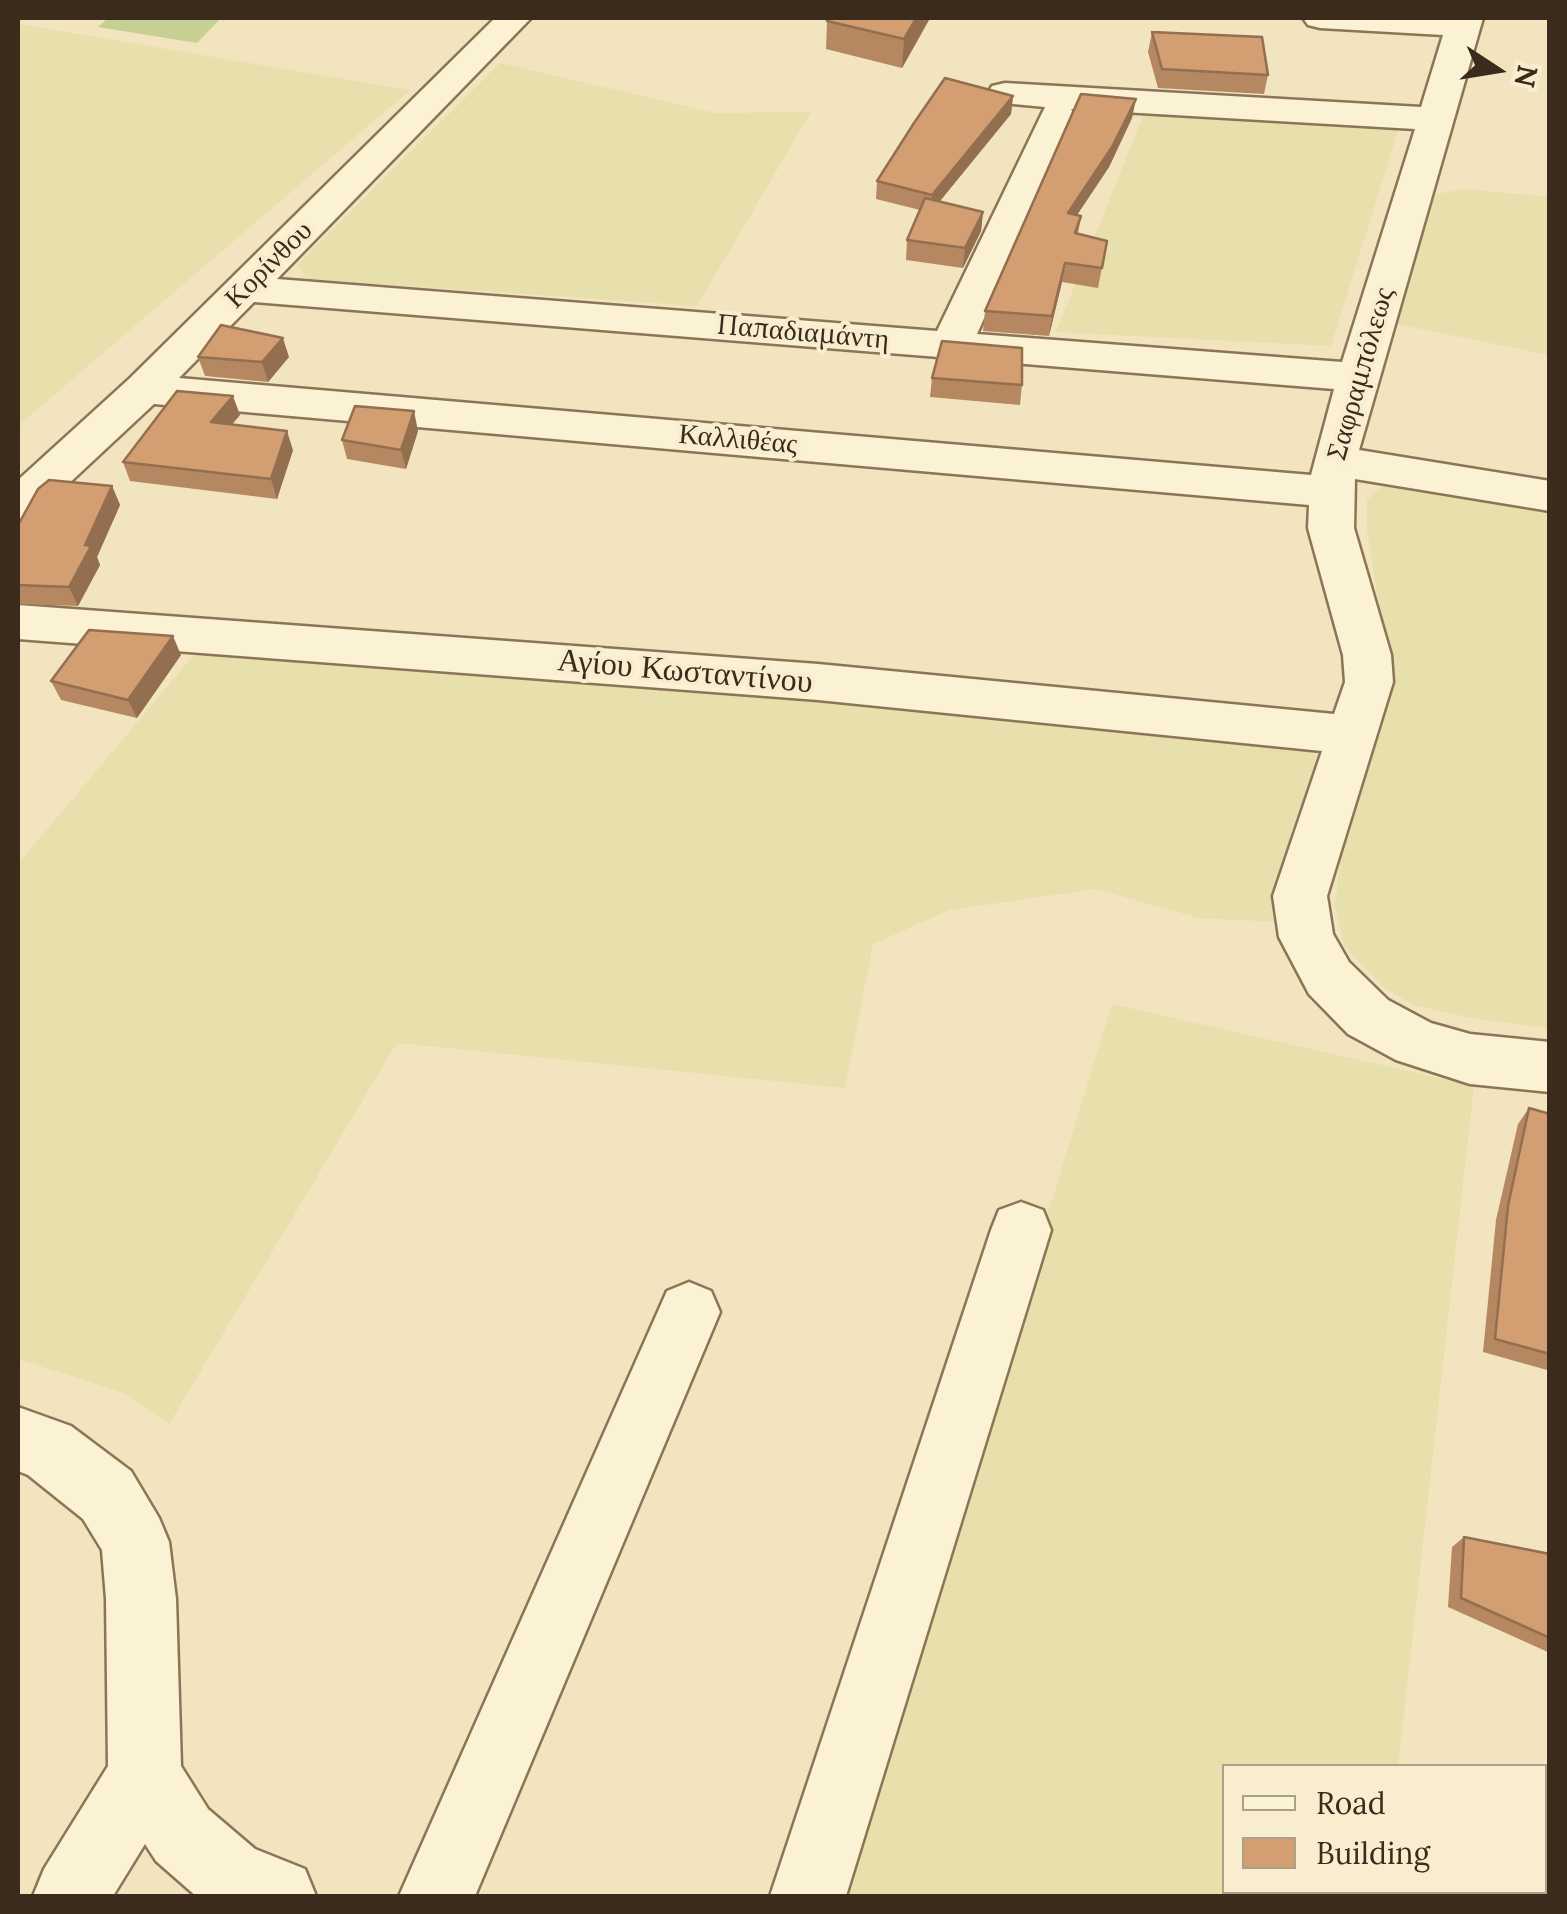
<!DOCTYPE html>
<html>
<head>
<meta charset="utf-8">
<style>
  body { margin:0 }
  #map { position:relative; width:1567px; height:1914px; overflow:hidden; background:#f1e4bf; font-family:Lora,serif }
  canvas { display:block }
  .frame { position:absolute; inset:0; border:20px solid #3a2b1c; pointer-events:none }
  .legend { position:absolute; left:1222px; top:1764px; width:325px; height:130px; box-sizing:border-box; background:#f8eecf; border:2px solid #aca087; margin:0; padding:12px 18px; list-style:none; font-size:30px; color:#3a2b1c }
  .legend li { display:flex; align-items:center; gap:20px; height:50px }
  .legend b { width:50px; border:2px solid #aca087 }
  .north { position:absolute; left:1447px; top:20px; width:100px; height:100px; -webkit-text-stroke:8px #f8eecf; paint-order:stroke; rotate:102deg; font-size:28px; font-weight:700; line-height:40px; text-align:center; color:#3a2b1c }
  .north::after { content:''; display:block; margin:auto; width:35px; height:45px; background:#3a2b1c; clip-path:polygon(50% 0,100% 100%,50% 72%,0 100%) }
</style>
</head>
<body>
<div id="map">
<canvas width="1567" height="1914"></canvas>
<div class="frame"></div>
<ul class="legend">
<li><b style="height:12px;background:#fbf1d3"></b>Road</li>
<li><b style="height:28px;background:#d29e72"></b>Building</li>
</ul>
<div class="north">N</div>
</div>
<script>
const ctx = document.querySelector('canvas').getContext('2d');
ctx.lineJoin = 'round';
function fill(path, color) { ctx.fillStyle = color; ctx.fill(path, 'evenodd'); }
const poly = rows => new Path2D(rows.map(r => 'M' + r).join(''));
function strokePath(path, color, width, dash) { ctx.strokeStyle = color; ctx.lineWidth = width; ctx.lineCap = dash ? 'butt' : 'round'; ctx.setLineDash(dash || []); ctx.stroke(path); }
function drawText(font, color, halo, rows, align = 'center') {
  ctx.font = font + ' Lora,serif'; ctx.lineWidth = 8; ctx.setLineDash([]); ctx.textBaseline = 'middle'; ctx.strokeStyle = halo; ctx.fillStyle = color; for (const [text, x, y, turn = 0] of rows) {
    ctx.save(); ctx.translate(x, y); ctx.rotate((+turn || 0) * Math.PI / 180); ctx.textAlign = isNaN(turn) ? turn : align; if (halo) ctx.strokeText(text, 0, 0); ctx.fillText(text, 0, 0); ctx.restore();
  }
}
const farmland = poly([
  [18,24,410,90,18,426],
  [500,63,716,113,811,112,697,306,307,279,297,265],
  [1145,111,1400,124,1331,346,1056,332],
  [1465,189,1549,197,1549,355,1391,323,1431,195],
  [1385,483,1549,502,1549,1028,1476,1019,1413,1005,1383,987,1344,946,1335,906,1343,833,1388,662,1367,530,1367,500],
  [203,644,594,675,1318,749,1316,768,1291,831,1279,922,1199,918,1096,889,950,910,873,944,845,1088,397,1043,169,1424,124,1393,18,1359,18,864],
  [1112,1004,1474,1086,1398,1766,1224,1766,1224,1892,1385,1892,1384,1896,839,1896]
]);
const green = poly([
  [108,18,212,18,220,19,197,43,98,27]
]);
const street = poly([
  [495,18,531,18,277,279,937,331,1045,107,992,102,987,94,992,86,1005,83,1421,107,1443,35,1320,28,1308,25,1303,18,1483,18,1359,450,1550,481,1550,511,1355,479,1354,528,1391,655,1393,682,1327,896,1333,934,1349,962,1388,1000,1431,1023,1470,1034,1550,1042,1550,1092,1470,1084,1396,1060,1348,1034,1309,994,1279,937,1273,896,1322,751,818,700,18,639,18,605,818,664,1334,714,1345,682,1343,655,1308,528,1309,505,154,404,34,516,18,520,18,480,129,379,495,18],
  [1071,109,1415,129,1342,362,977,334,1075,115,1071,109],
  [254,302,951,358,1334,389,1311,475,179,378,254,302],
  [1021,1202,1043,1210,1051,1230,846,1896,770,1896,991,1230,999,1210,1021,1202],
  [689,1282,711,1291,720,1312,475,1896,399,1896,667,1291,689,1282],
  [18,1407,71,1426,131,1471,159,1518,169,1542,176,1599,181,1766,208,1809,255,1849,305,1869,316,1896,196,1896,156,1861,145,1844,113,1896,33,1896,44,1869,108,1766,106,1599,102,1550,83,1519,28,1475,18,1471,18,1407]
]);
const wall = poly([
  [930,18,902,68,826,49,827,21],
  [1152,32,1268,75,1264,94,1158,88,1148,52],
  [1013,96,1011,114,940,201,983,212,981,231,963,268,906,260,907,240,920,210,876,199,877,181],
  [1132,118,1109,167,1077,215,1081,216,1078,234,1107,241,1098,288,1062,282,1049,336,983,331,985,311],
  [198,357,289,357,268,382,205,376],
  [932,378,1022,385,1020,405,930,397],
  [240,415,232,424,293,450,277,499,130,481,123,462],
  [418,431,406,469,347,459,342,440],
  [112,486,120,505,97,557,100,565,78,606,18,604,18,525],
  [181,655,137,718,61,700,51,681],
  [1529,1108,1550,1114,1550,1367,1547,1370,1483,1352,1496,1220,1518,1124],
  [1464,1537,1550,1554,1550,1653,1448,1607,1452,1547],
  [1406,1892,1544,1892,1550,1896,1405,1896]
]);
const shadedWall = poly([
  [916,18,930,18,902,68,904,39],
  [1013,96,1011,114,931,212,932,195],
  [1136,99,1132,118,1109,167,1065,233,1068,213],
  [983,212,981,231,963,268,965,248],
  [1065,263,1062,282,1049,336,1052,316],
  [283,338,289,357,268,382,262,362],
  [233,396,240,415,218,441,211,422],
  [414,411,418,431,406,469,401,450],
  [287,431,293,450,277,499,271,479],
  [112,486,120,505,97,557,100,565,78,606,69,587,85,545],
  [173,636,181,655,137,718,128,700]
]);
const building = poly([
  [829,18,916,18,904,39,827,21,829,18],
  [1152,32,1262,37,1268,75,1162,69,1152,32],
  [945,78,1013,96,932,195,877,181,914,123,945,78],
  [1081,94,1136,99,1112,147,1068,213,1081,216,1075,233,1107,241,1102,268,1065,263,1052,316,985,311,1081,94],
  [925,198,983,212,965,248,907,240,925,198],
  [221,325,283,338,262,362,198,357,221,325],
  [942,341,1022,348,1022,385,932,378,942,341],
  [177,391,233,396,211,422,287,431,271,479,123,462,177,391],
  [355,406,414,411,401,450,342,440,355,406],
  [49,480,112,486,85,545,91,546,69,587,18,585,18,525,38,489,49,480],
  [89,630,173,636,128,700,51,681,89,630],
  [1529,1108,1550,1114,1550,1354,1495,1339,1508,1206,1529,1108],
  [1464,1537,1550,1554,1550,1638,1461,1598,1464,1537],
  [1544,1797,1550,1798,1550,1896,1418,1896,1418,1892,1544,1892,1544,1797]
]);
const farStreetnames = [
  ["Κορίνθου",269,265,-45],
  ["Παπαδιαμάντη",803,333,5],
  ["Σαφραμπόλεως",1361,374,-74],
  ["Καλλιθέας",738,440,5]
];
const streetNames = [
  ["Αγίου Κωσταντίνου",685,672,5]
];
fill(farmland, '#e7e0ac');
fill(green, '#c6d092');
strokePath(street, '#8b7556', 5);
fill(street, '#fbf1d3');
fill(wall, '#b58862');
fill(shadedWall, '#936f50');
fill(building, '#d29e72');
strokePath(building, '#936f50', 2.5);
drawText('28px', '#3a2b1c', '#f8eecf', farStreetnames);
drawText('32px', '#3a2b1c', '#f8eecf', streetNames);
</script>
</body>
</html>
